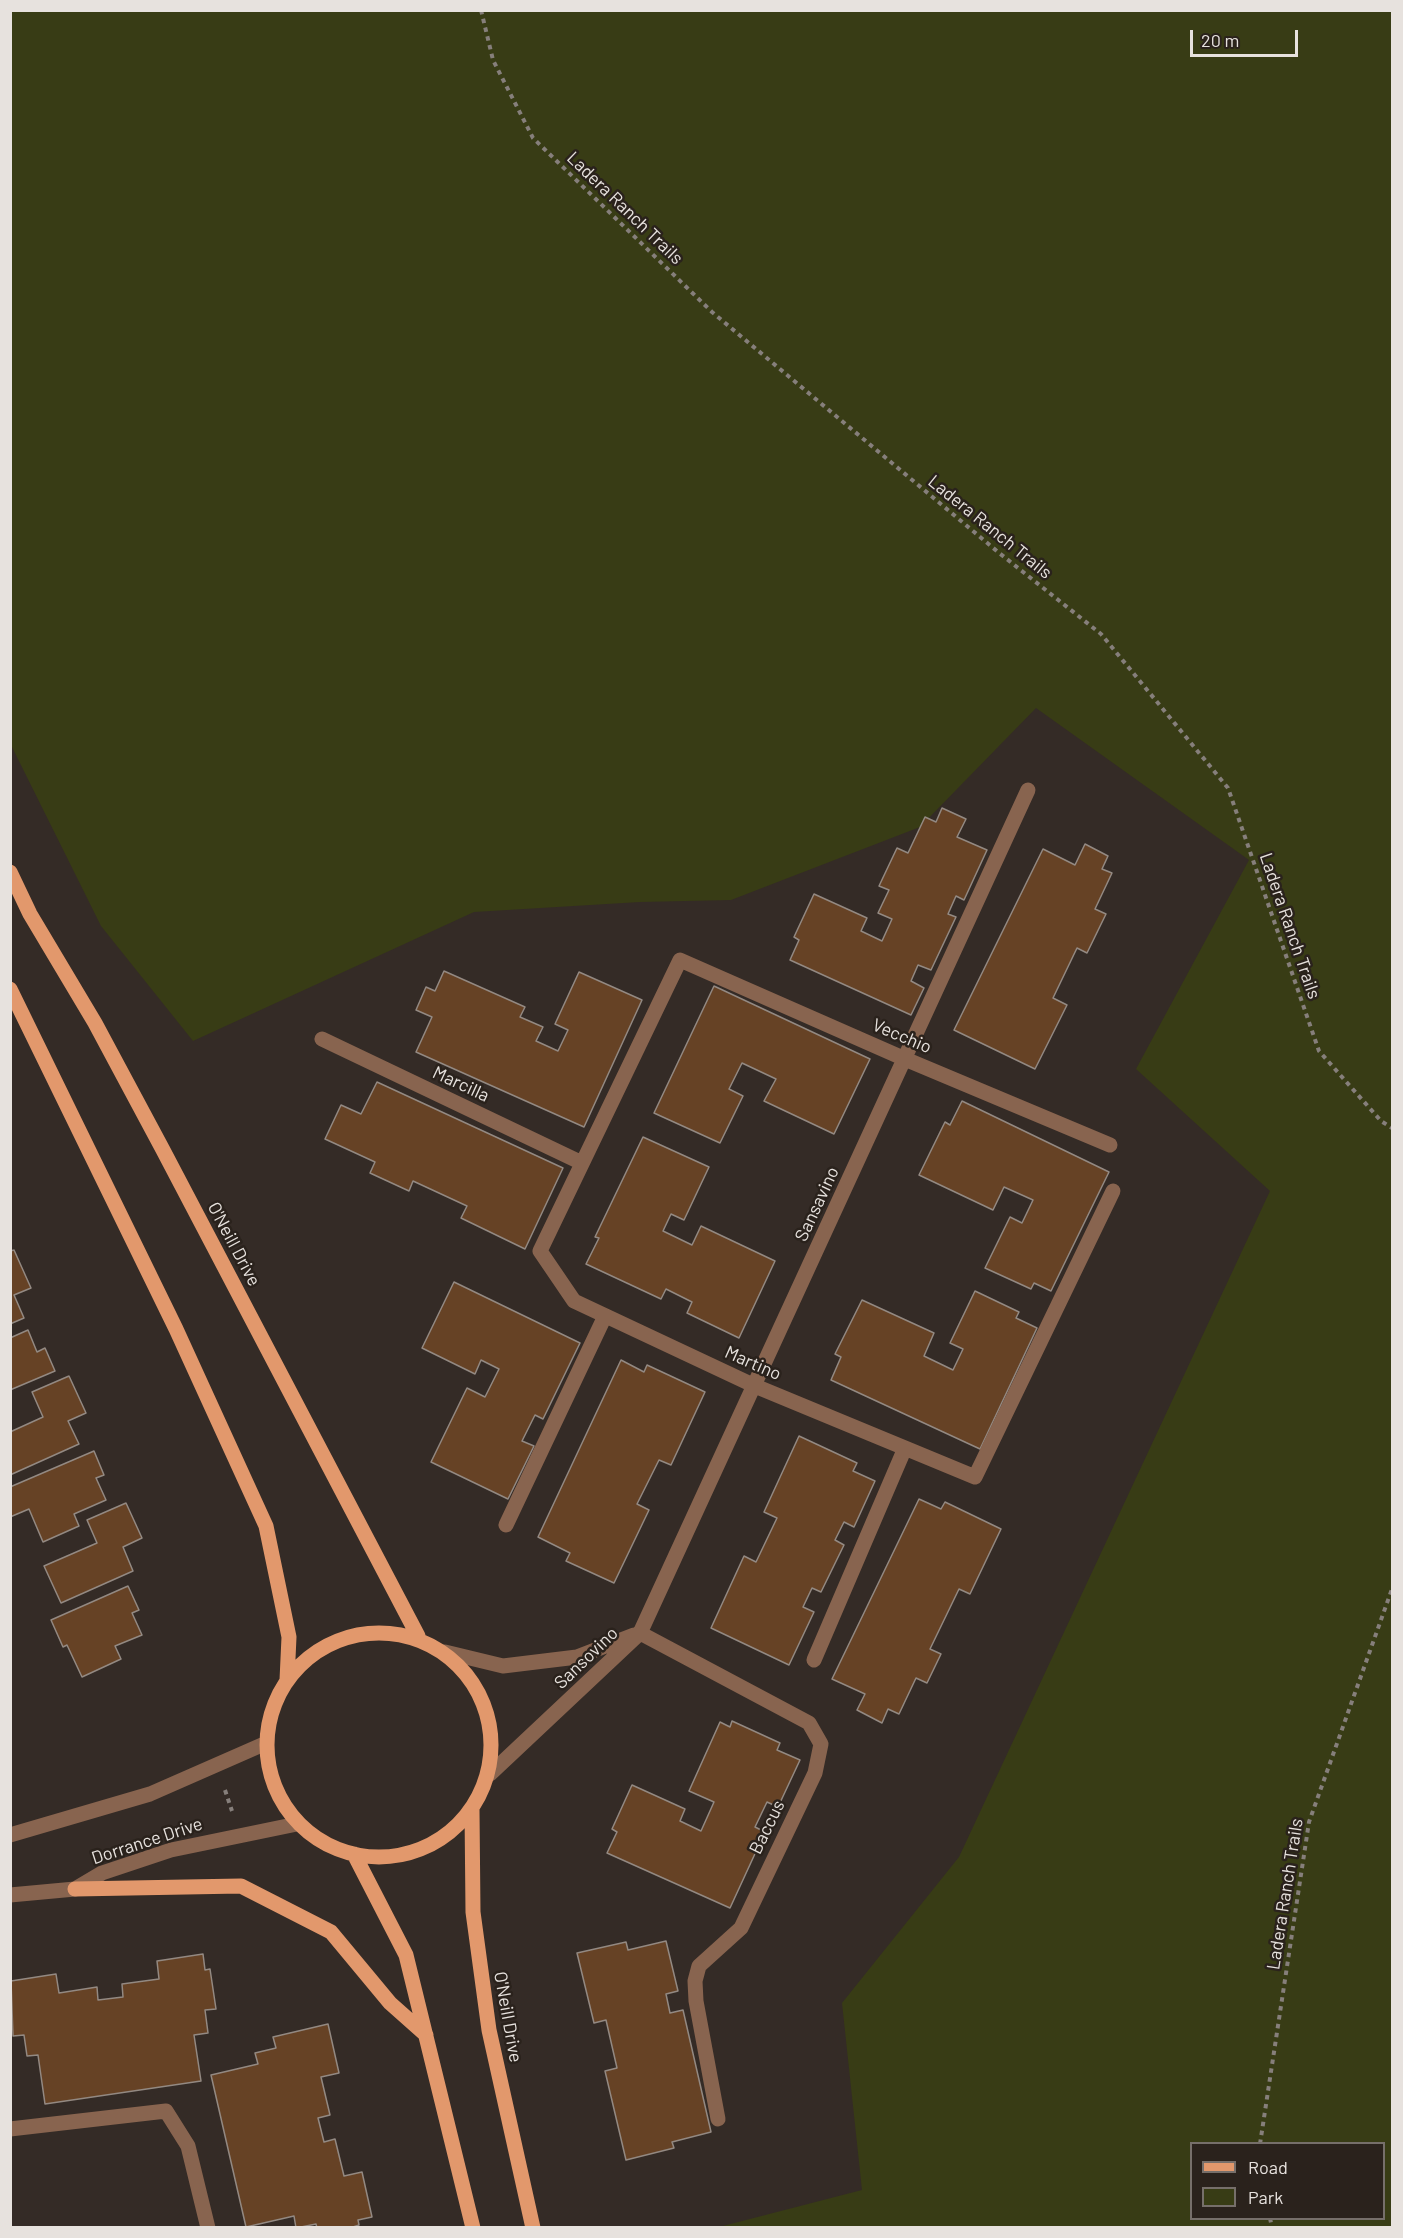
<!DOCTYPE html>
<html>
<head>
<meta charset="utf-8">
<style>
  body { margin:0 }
  #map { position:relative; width:1403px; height:2238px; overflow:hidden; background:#342b26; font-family:Barlow,sans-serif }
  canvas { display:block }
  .frame { position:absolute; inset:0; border:12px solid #e7e2de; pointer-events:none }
  .legend { position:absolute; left:1190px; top:2142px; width:195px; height:78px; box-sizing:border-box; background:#2a221c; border:2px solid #766f6a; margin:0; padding:8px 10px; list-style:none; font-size:18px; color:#e7e2de }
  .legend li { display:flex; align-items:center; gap:12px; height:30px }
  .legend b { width:30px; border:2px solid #766f6a }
  .scale { position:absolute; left:1190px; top:30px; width:108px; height:27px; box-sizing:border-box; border:3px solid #e7e2de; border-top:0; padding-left:8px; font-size:18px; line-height:21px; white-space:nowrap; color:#e7e2de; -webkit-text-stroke:4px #2a221c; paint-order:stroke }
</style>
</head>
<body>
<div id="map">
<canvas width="1403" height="2238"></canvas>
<div class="frame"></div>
<ul class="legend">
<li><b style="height:8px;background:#e2986c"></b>Road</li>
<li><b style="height:16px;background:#383c15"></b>Park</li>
</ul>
<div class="scale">20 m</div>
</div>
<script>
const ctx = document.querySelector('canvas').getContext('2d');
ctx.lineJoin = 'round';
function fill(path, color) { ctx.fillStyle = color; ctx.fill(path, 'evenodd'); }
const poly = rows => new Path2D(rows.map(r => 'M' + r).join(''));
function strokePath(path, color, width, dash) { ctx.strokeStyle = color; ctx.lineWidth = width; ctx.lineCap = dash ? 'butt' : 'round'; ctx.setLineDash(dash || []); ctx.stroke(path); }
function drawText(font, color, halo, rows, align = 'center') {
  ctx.font = font + ' Barlow,sans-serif'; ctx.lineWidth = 5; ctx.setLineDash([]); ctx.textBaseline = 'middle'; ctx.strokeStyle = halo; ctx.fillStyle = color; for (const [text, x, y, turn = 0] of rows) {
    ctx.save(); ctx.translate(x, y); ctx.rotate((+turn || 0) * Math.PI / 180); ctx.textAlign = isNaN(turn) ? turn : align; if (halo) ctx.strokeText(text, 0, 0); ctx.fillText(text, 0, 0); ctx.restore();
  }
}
const green = poly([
  [11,11,1392,11,1392,2227,719,2227,862,2190,842,2003,959,1857,1270,1191,1136,1069,1249,860,1036,708,920,827,731,900,640,902,474,912,193,1041,101,926,11,745],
  [1192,2144,1384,2144,1384,2218,1192,2218]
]);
const building = poly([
  [942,808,966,819,957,837,987,850,964,900,956,896,948,914,956,917,931,970,918,965,911,981,924,988,911,1015,790,960,799,940,794,937,814,894,867,918,861,931,882,941,892,919,878,913,889,890,879,886,897,848,908,853,925,817,936,822,942,808],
  [1085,844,1108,856,1102,869,1112,873,1095,909,1106,914,1087,953,1077,948,1053,998,1067,1005,1035,1069,954,1030,1043,849,1075,865,1085,844],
  [444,971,525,1007,520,1017,543,1027,536,1041,558,1051,568,1030,555,1024,579,972,642,1000,584,1127,416,1052,432,1017,416,1010,426,987,435,991,444,971],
  [714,986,870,1059,834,1134,764,1101,776,1079,742,1063,729,1089,743,1096,720,1143,654,1113,714,986],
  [377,1082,563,1168,525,1249,461,1218,467,1206,413,1181,409,1191,370,1173,375,1162,325,1139,341,1105,361,1114,377,1082],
  [962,1101,1109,1172,1051,1291,1034,1283,1031,1289,985,1268,1010,1217,1022,1223,1033,1200,1004,1187,993,1210,919,1175,945,1122,950,1125,962,1101],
  [643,1137,709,1167,684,1220,671,1214,663,1231,692,1245,701,1226,775,1261,739,1338,687,1313,692,1302,666,1289,661,1299,586,1264,599,1238,595,1237,643,1137],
  [14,1250,31,1288,14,1295,24,1318,10,1324,10,1251,14,1250],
  [454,1282,580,1343,543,1419,535,1415,522,1441,534,1446,508,1499,431,1462,467,1388,485,1397,499,1369,481,1360,475,1374,422,1348,454,1282],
  [975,1291,1019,1312,1016,1318,1037,1328,980,1449,831,1380,841,1357,835,1354,862,1300,934,1333,924,1356,953,1370,963,1349,950,1343,975,1291],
  [28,1330,37,1352,45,1348,55,1371,10,1390,10,1338,28,1330],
  [621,1360,644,1372,647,1365,705,1392,671,1465,659,1460,637,1504,649,1510,614,1583,566,1561,570,1553,538,1537,621,1360],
  [69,1376,86,1413,68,1421,79,1444,10,1475,10,1432,43,1417,32,1392,69,1376],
  [799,1436,857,1463,853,1471,875,1481,854,1527,844,1522,835,1540,844,1545,821,1592,812,1588,803,1607,814,1612,789,1665,711,1628,744,1556,756,1562,777,1518,764,1512,799,1436],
  [94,1451,104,1475,96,1478,106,1500,74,1514,79,1526,43,1542,29,1509,10,1517,10,1487,94,1451],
  [919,1499,941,1509,945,1502,1001,1529,970,1594,959,1589,930,1649,941,1654,927,1683,916,1678,899,1714,888,1709,882,1723,857,1710,865,1694,832,1679,919,1499],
  [126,1503,142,1538,123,1547,133,1571,61,1603,44,1566,97,1543,87,1520,126,1503],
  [128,1586,139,1610,132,1613,142,1635,115,1646,121,1659,82,1677,67,1645,63,1647,51,1620,128,1586],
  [732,1721,780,1743,777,1750,800,1760,778,1807,767,1802,755,1827,765,1832,730,1908,607,1853,617,1832,612,1829,632,1785,685,1809,680,1821,701,1831,714,1802,689,1791,720,1722,730,1727,732,1721],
  [666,1941,678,1991,666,1994,670,2013,683,2010,711,2132,672,2142,674,2148,626,2160,605,2071,617,2068,606,2020,594,2023,577,1953,626,1942,628,1950,666,1941],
  [203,1954,205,1970,210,1969,216,2009,205,2010,208,2033,194,2035,201,2081,45,2104,38,2055,27,2056,24,2035,13,2036,11,1981,56,1974,59,1993,97,1987,98,2000,123,1997,122,1984,159,1979,157,1961,203,1954],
  [328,2024,339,2073,321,2077,330,2115,318,2118,324,2142,335,2139,344,2176,362,2172,372,2217,358,2220,359,2225,350,2228,317,2228,316,2224,296,2228,294,2216,246,2227,211,2075,258,2064,255,2053,276,2048,273,2037,328,2024]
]);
const path = poly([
  [481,10,493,60,533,138,712,312,998,552,1101,634,1228,788,1319,1051,1381,1121,1392,1128],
  [225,1790,232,1811],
  [1260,2144,1309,1822,1392,1589],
  [1270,2218,1272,2228]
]);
const minor = poly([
  [322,1039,582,1163],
  [1110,1145,905,1059,680,960,540,1251,574,1301,755,1386,975,1477,1113,1191],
  [506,1525,605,1316],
  [640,1633,809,1723,821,1744,815,1773,741,1928,699,1966,695,1981,696,2001,718,2119],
  [445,1652,503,1666,577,1657,634,1635],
  [814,1660,905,1448],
  [490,1774,640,1633,1028,790],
  [10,1835,150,1794,264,1744],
  [10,1895,75,1889,102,1873,171,1850,297,1824],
  [10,2129,166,2111,188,2146,208,2228]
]);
const major = poly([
  [10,872,30,914,95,1023,163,1150,418,1636],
  [10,989,176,1329,266,1526,289,1637,287,1680],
  '267 1745a112 112 0 1 1 224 0a112 112 0 1 1-224 0Z',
  [472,1810,473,1912,489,2030,533,2228],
  [354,1854,406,1955,473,2228],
  [75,1889,241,1886,331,1932,390,2003,426,2035]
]);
const streetNames = [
  ["Ladera Ranch Trails",625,208,44],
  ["Ladera Ranch Trails",990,527,39],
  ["Ladera Ranch Trails",1290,926,71],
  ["Vecchio",902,1036,23],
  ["Marcilla",461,1084,25],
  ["Sansavino",817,1204,-65],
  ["O'Neill Drive",234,1244,62],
  ["Martino",753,1363,24],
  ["Sansovino",586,1658,-44],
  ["Baccus",767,1827,-64],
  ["Dorrance Drive",147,1841,-18],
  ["Ladera Ranch Trails",1285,1894,-81],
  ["O'Neill Drive",508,2017,80]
];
fill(green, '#383c15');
fill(building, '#664225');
strokePath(building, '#938982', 1.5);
strokePath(path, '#867f7b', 4, [4.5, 4.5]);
strokePath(minor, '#88644f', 15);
strokePath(major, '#e2986c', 15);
drawText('18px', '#e7e2de', '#2a221c', streetNames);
</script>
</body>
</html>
